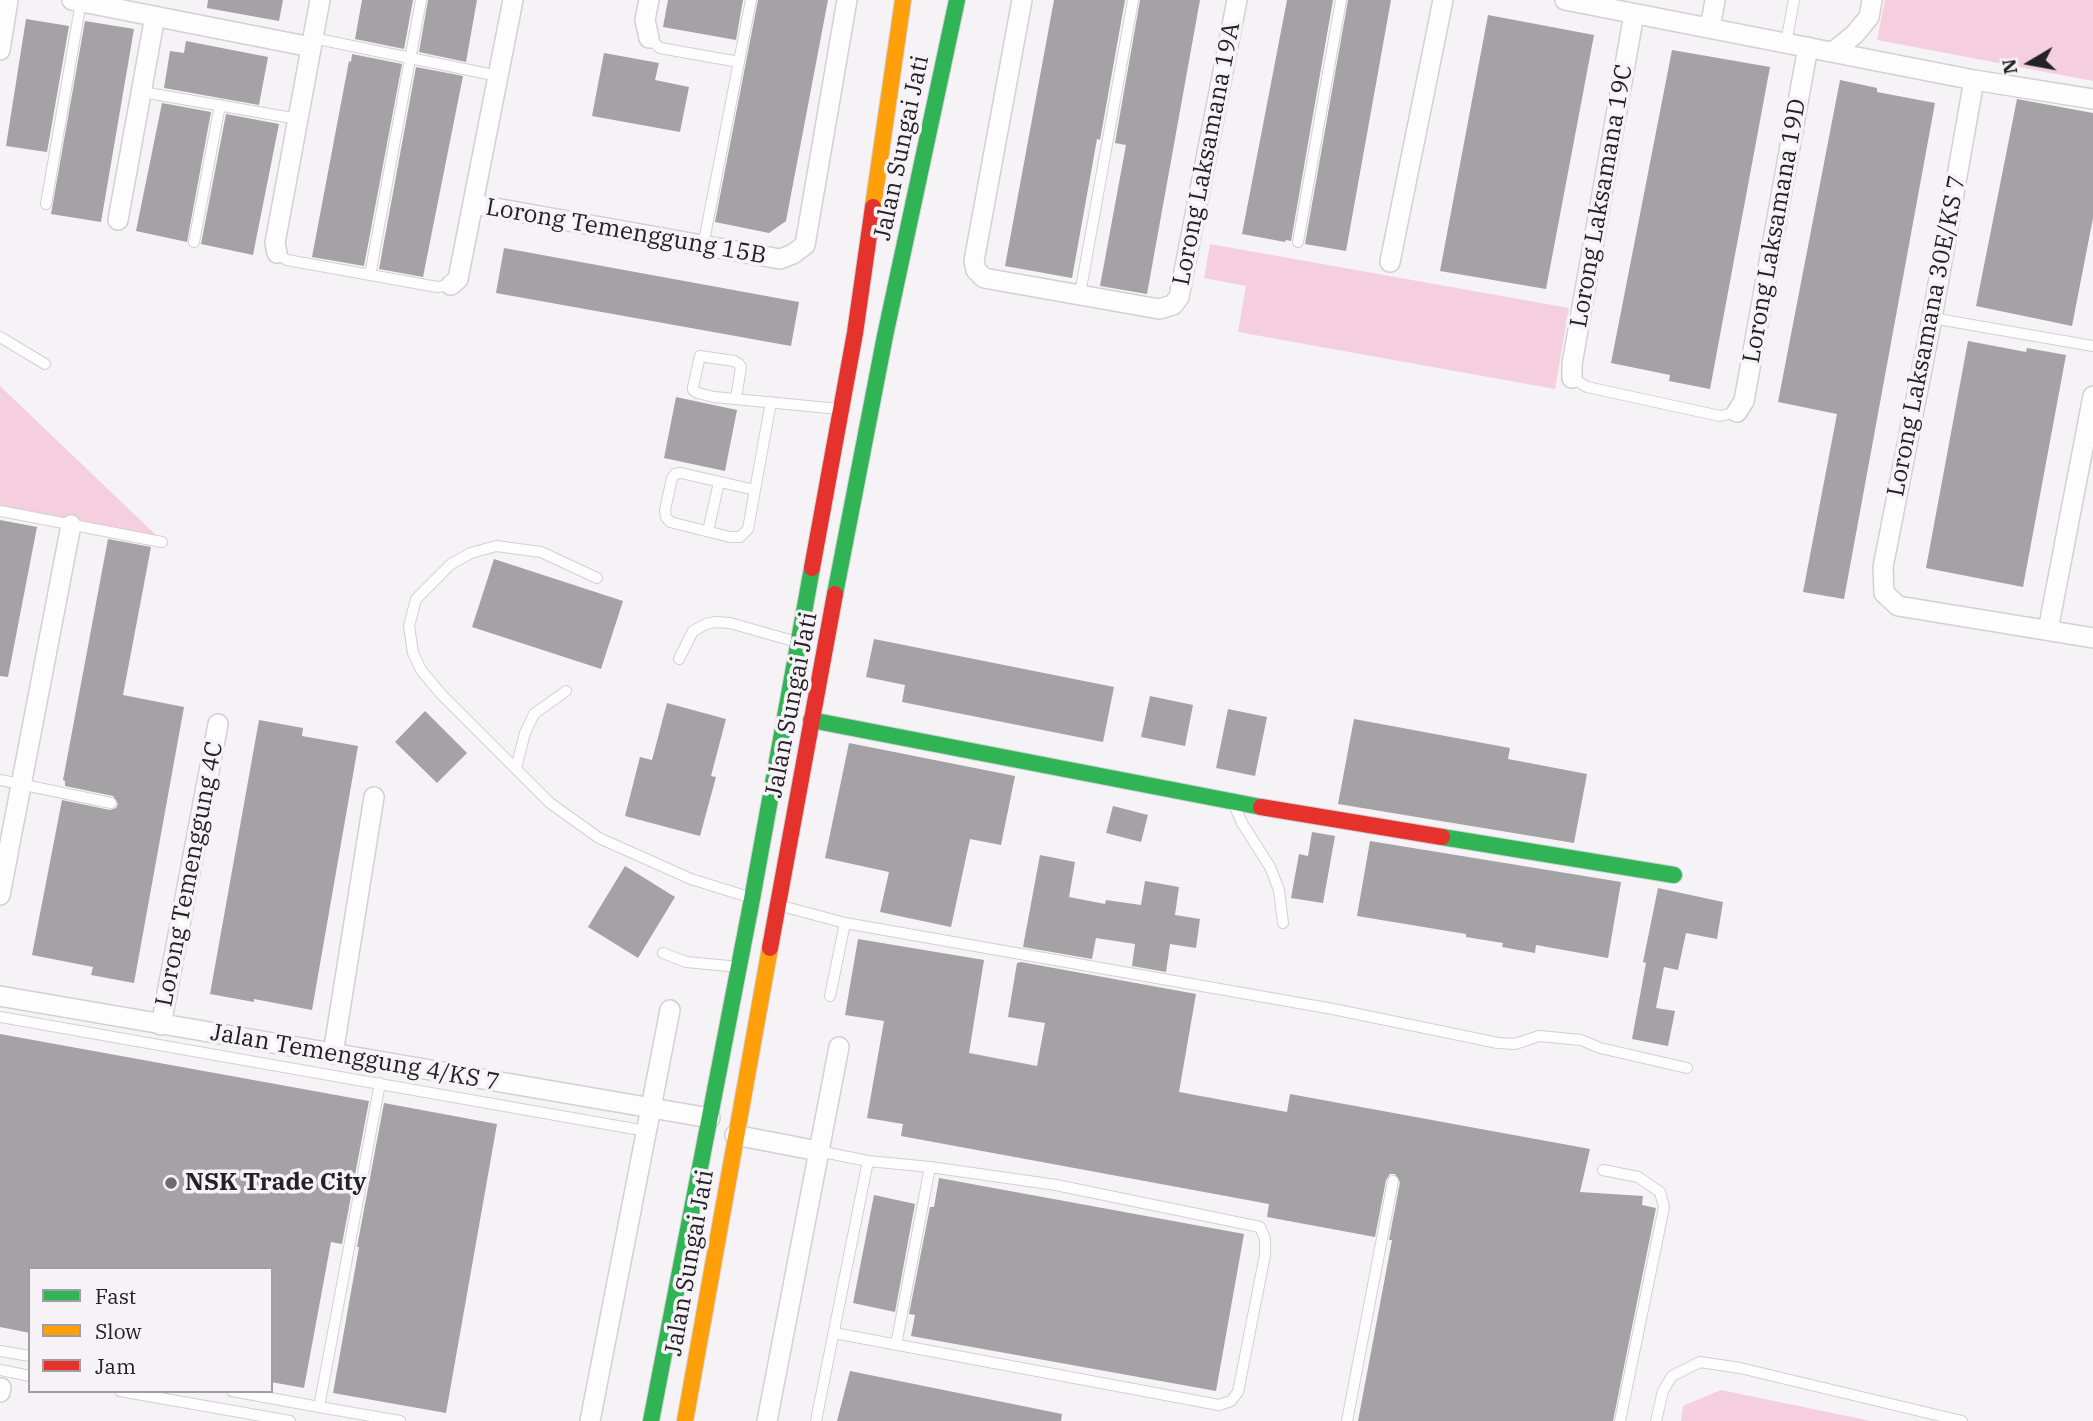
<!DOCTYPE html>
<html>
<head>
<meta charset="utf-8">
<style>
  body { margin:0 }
  #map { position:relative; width:2093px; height:1421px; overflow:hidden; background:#f5f3f6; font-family:"IBM Plex Serif",serif }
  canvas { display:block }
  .legend { position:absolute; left:28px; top:1267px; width:245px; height:126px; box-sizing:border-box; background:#f6f2f7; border:2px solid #a19ea2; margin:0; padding:9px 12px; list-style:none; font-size:21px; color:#222123 }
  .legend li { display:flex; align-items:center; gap:14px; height:35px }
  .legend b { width:35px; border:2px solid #a19ea2 }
  .north { position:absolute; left:1995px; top:28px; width:70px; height:70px; -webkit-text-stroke:5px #f6f2f7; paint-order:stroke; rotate:260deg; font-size:19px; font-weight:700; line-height:28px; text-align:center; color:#222123 }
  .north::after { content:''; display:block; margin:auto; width:24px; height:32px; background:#222123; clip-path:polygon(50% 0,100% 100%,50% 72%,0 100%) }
</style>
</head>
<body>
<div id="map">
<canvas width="2093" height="1421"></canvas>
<ul class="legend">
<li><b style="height:9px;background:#30b455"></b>Fast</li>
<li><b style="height:9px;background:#ff9f0a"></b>Slow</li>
<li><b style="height:9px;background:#e5322d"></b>Jam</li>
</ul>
<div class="north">N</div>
</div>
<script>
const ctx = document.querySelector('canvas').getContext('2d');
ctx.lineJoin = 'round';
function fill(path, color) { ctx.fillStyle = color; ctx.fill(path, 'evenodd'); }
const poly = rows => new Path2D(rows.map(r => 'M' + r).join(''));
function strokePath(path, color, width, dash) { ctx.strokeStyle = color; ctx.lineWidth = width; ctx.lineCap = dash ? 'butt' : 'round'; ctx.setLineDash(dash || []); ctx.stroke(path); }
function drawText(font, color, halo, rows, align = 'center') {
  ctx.font = font + ' "IBM Plex Serif",serif'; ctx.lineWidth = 7; ctx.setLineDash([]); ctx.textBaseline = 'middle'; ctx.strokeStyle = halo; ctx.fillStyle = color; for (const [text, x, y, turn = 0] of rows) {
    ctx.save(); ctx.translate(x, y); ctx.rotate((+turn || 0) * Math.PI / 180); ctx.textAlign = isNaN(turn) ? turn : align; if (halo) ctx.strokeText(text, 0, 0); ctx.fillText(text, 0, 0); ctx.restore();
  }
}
const green = poly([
  [1885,0,2093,0,2093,81,1877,40],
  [1210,244,1569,308,1555,389,1238,332,1246,286,1204,278],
  [0,386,157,536,0,507],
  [1721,1390,1871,1421,1681,1421,1683,1406]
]);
const building = poly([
  [208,0,283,0,279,21,207,8],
  [362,0,413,0,404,49,355,39],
  [428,0,477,0,466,62,419,52],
  [668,0,743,0,736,40,663,27],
  [758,0,828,0,786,221,769,233,715,222],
  [1054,0,1125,0,1100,140,1097,139,1072,278,1005,266],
  [1140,0,1200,0,1147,294,1100,286,1126,145,1115,143],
  [1287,0,1333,0,1291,241,1286,240,1285,242,1242,234],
  [1348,0,1391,0,1346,251,1305,244],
  [1488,15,1594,35,1546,289,1440,271],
  [26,19,69,26,47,152,6,146],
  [85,21,134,29,101,222,51,214],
  [186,41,268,57,259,105,164,88,170,51,184,53],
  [1672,50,1770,67,1710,389,1669,381,1670,375,1611,363],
  [604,53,659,63,655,80,689,87,680,132,592,116],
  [352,54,402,64,364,266,312,257,349,61,351,62],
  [416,67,463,76,423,277,379,269],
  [1840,80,1877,88,1877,92,1935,103,1844,599,1803,592,1837,414,1778,402],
  [2017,99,2093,113,2093,218,2072,326,1976,306],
  [162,103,211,112,187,242,136,231],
  [226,114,279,124,253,255,201,244],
  [504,248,799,302,791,346,496,293],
  [1968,341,2026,352,2027,348,2066,355,2023,587,1926,568],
  [676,397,737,410,725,471,664,458],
  [0,520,37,527,8,677,0,676],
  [108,539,151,547,123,695,184,707,134,983,91,975,93,967,32,955,62,800,110,810,116,808,118,804,113,796,65,786,65,781,63,780],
  [494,559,623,601,601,669,472,627],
  [874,639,1114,687,1103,742,902,702,905,685,866,677],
  [1150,696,1193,705,1185,746,1141,737],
  [667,703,726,719,711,776,716,777,700,836,625,816,640,757,652,760],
  [1228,709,1267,717,1255,776,1216,768],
  [425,711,467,753,437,783,395,742],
  [1354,719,1510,748,1508,759,1587,774,1574,843,1338,804],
  [259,720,303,728,302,736,358,746,312,1010,254,999,254,1002,210,994],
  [849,743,1015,776,1001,845,970,839,951,927,880,912,889,872,825,858],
  [1113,806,1148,815,1141,842,1106,833],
  [1312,832,1335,836,1323,903,1291,898,1299,854,1308,856],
  [1370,841,1621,882,1608,958,1536,945,1535,953,1502,947,1503,943,1466,937,1466,934,1357,916],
  [1040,855,1075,862,1069,897,1105,904,1106,900,1141,905,1145,881,1179,887,1175,915,1200,919,1196,948,1170,944,1166,972,1132,966,1135,944,1096,938,1092,959,1023,947],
  [625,866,675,897,638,958,588,927],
  [1658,888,1723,902,1717,939,1686,933,1678,970,1664,967,1656,1008,1675,1011,1668,1046,1632,1039,1646,963,1643,962],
  [858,939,984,960,969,1053,1037,1066,1045,1023,1008,1017,1017,963,1021,962,1196,994,1179,1092,1287,1112,1290,1094,1590,1149,1580,1192,1643,1196,1642,1205,1656,1208,1613,1421,1358,1421,1392,1240,1389,1240,1400,1182,1395,1174,1390,1174,1386,1180,1375,1237,1267,1217,1269,1204,901,1136,903,1124,867,1118,884,1021,845,1015],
  [0,1034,369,1101,342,1244,331,1242,304,1388,271,1382,271,1269,30,1269,30,1333,0,1327],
  [384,1103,497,1124,446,1413,333,1393,359,1247,357,1247],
  [939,1178,1244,1234,1216,1391,911,1336,915,1315,909,1314,930,1207,934,1207],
  [874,1195,915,1204,895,1312,853,1303],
  [850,1371,1062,1414,1061,1421,837,1421]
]);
const lane = poly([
  [313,38,498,76],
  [649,38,660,48,739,62],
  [1786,43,1794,0],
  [142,92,298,119],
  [46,204,81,2],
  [194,242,220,105],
  [1298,242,1341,0],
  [703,246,751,0],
  [277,253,287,260,437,287,451,285],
  [370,275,421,0],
  [1080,294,1133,0],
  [1932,318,2093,346],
  [0,337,45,364],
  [1572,378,1587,387,1720,416,1737,412],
  [736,398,741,367,739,364,734,361,700,356,693,387,693,390,698,393,714,397,839,409],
  [755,490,681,473,675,474,672,478,665,510,666,517,670,522,730,537,740,537,748,529,755,490,771,402],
  [0,511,162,542],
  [708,531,719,482],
  [597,578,541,552,496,546,471,553,451,564,416,599,409,626,413,653,421,670,441,694,550,803,599,838,691,879,752,898],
  [679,659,693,631,706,624,715,622,730,623,797,642],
  [516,768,525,733,534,714,566,691],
  [0,780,111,803],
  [1235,807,1242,823,1270,867,1279,890,1283,923],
  [778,905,845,923,1333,1009,1498,1043,1515,1044,1539,1036,1581,1040,1600,1048,1687,1068],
  [663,953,686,962,739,967],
  [830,996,845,923],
  [0,1017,646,1131],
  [380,1083,319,1407,400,1421],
  [1603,1170,1638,1177,1660,1192,1664,1207,1620,1421],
  [834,1333,1219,1405,1231,1401,1238,1392,1265,1255,1265,1239,1260,1227,1056,1185,930,1167,868,1161],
  [896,1345,930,1167],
  [0,1351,30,1356],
  [0,1370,30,1376],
  [120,1391,290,1421],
  [232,1391,319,1407],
  [816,1421,868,1161,818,1151],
  [1347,1421,1393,1181],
  [1656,1421,1663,1391,1672,1376,1700,1362,1740,1368,1962,1421]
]);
const street = poly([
  [72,0,311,47],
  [649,0,645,20,649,38],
  [1022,0,974,261,976,270,984,278,1159,309,1173,305,1179,297,1237,0],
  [1565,0,1974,80,2093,99],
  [1710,28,1715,0],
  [0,50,8,0],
  [1833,52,1855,34,1869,17,1872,0],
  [1974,80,1932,318,1883,567,1884,593,1898,606,2093,638],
  [473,204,780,259,793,254,805,245,847,0],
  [118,220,155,16],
  [277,253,275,243,320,0],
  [1390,262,1443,0],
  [451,285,458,279,513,0],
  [1572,378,1572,364,1634,14],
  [1737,412,1744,401,1808,47],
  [2048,630,2093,396],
  [0,895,71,525],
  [0,996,710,1118],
  [161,1025,218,724],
  [333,1054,374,797],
  [735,1135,818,1151],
  [0,1392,1,1388],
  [590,1421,670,1010],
  [767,1421,839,1047]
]);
const fast = poly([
  [835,594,885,336,957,0],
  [811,720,1261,807],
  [1442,837,1674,875],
  [651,1421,752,899,812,568]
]);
const slow = poly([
  [873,207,903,0],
  [685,1421,770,948]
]);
const jam = poly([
  [812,568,855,333,873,207],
  [1261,807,1442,837],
  [770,948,835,594]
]);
const markers = [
  [171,1183,7,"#6c6a6d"]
];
const streetNames = [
  ["Jalan Sungai Jati",902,148,-78],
  ["Lorong Laksamana 19A",1207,154,-79],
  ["Lorong Laksamana 19C",1602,196,-80],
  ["Lorong Laksamana 19D",1775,231,-80],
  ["Lorong Temenggung 15B",626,232,10],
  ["Lorong Laksamana 30E/KS 7",1927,336,-79],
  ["Jalan Sungai Jati",792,705,-79],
  ["Lorong Temenggung 4C",190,874,-79],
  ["Jalan Temenggung 4/KS 7",355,1058,10],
  ["Jalan Sungai Jati",690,1263,-80]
];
const poiNames = [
  ["NSK Trade City",185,1183]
];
fill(green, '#f5cfdd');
fill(building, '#a4a2a4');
strokePath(lane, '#d2d0d2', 12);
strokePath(street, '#d2d0d2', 22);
strokePath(fast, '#d2d0d2', 18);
strokePath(slow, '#d2d0d2', 18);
strokePath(jam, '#d2d0d2', 18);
strokePath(lane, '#fefdfe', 10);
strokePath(street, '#fefdfe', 19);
strokePath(fast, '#30b455', 16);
strokePath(slow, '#ff9f0a', 16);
strokePath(jam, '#e5322d', 16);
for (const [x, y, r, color] of markers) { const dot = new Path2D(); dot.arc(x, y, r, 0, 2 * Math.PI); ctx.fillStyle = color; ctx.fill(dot); strokePath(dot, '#f6f2f7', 2.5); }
drawText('24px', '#222123', '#f6f2f7', streetNames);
drawText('bold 24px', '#222123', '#f6f2f7', poiNames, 'left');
</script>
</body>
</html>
